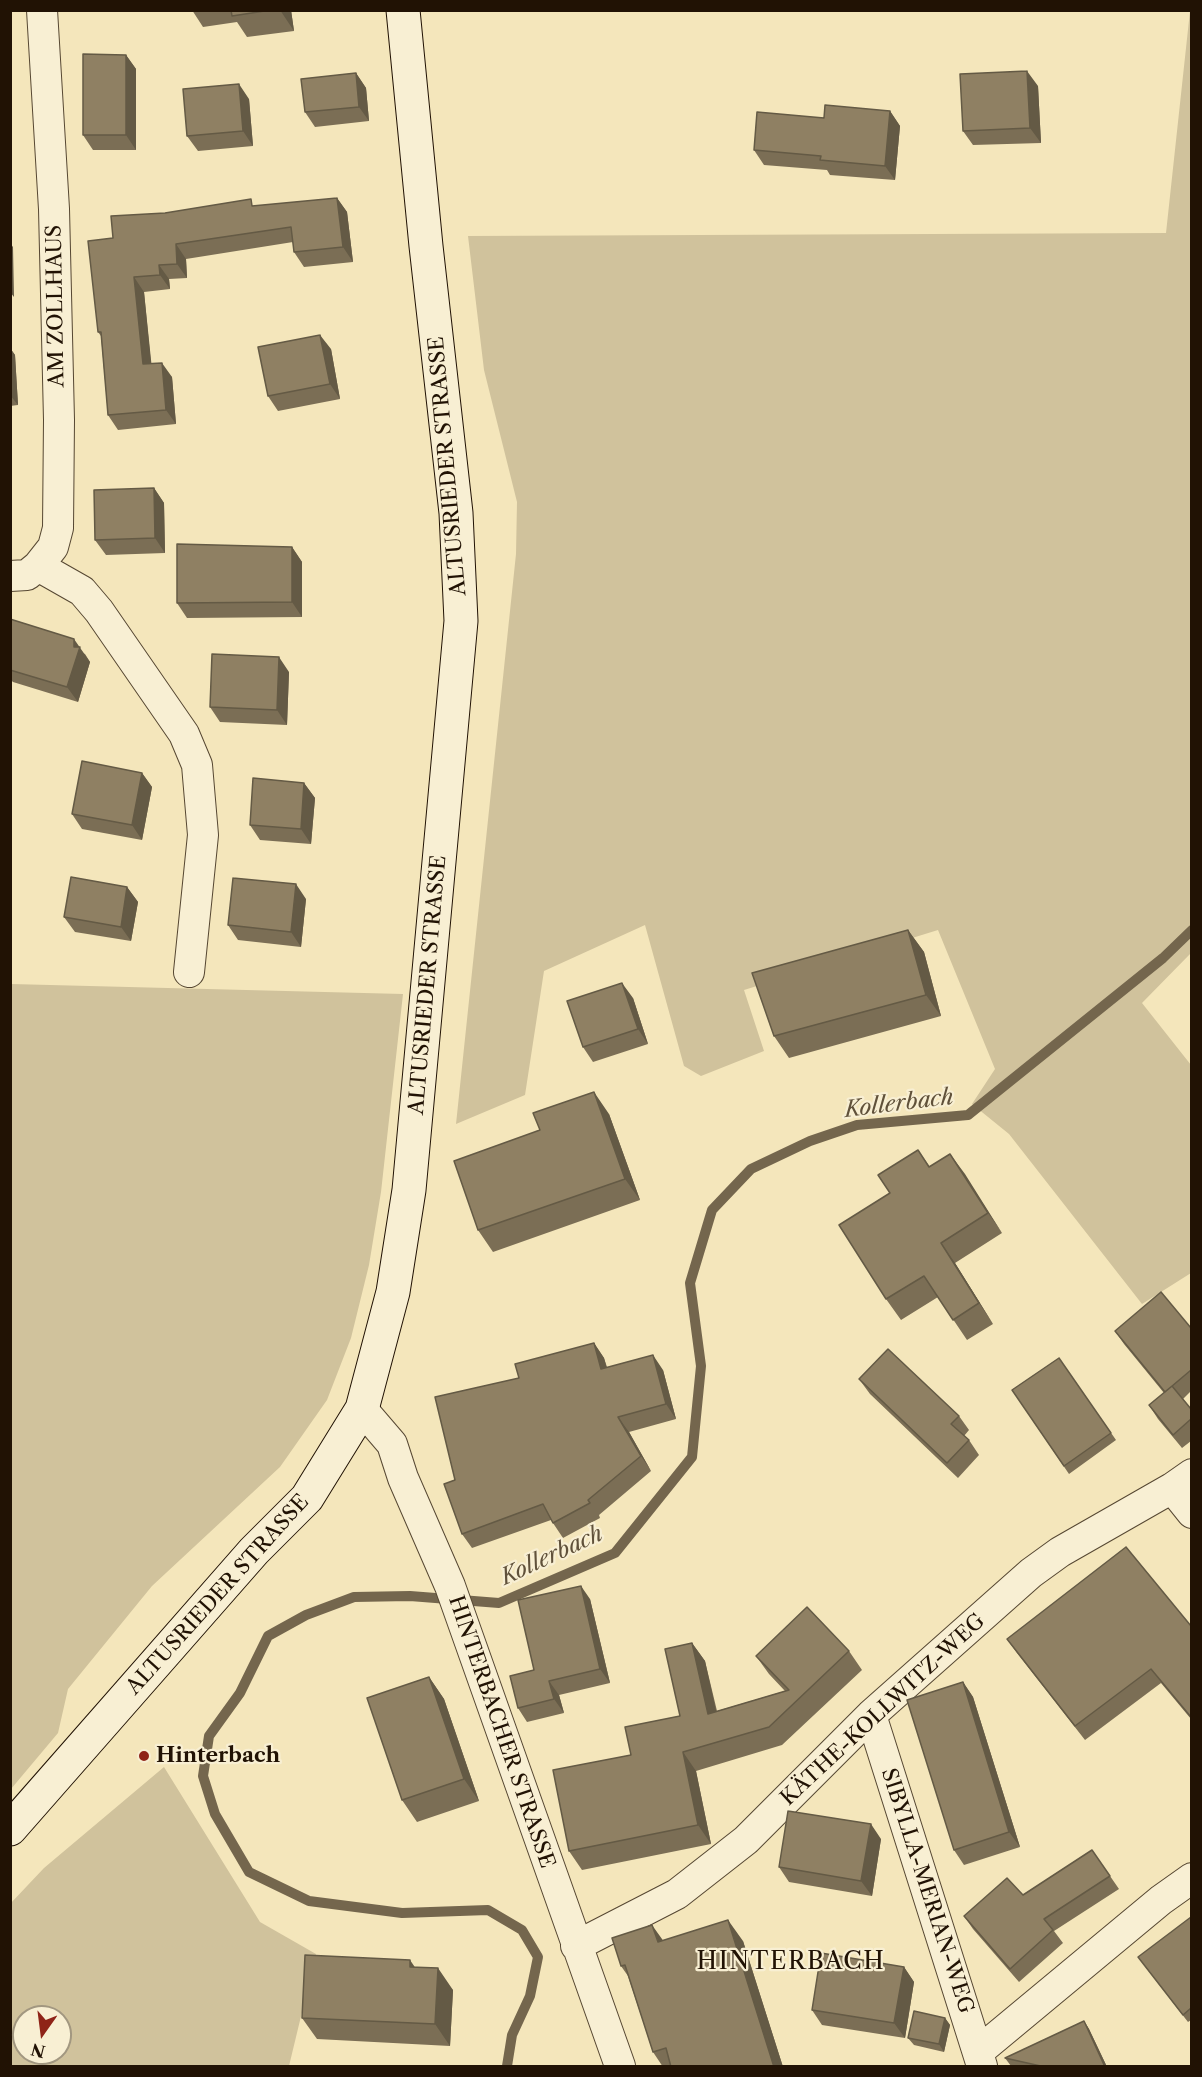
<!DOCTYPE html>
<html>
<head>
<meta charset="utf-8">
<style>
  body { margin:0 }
  #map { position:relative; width:1202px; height:2077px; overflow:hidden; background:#f4e6bb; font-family:"Libre Caslon Text",serif }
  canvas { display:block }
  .frame { position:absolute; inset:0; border:12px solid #211204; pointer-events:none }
  .north { position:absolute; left:12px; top:2005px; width:60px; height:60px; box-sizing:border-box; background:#f8efd3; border:2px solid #a29780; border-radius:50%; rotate:194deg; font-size:16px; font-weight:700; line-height:24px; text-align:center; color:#211204 }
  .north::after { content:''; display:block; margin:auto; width:21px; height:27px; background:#8f2418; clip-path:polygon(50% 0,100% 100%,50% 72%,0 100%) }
</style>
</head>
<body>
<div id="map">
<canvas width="1202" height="2077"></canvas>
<div class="frame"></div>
<div class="north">N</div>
</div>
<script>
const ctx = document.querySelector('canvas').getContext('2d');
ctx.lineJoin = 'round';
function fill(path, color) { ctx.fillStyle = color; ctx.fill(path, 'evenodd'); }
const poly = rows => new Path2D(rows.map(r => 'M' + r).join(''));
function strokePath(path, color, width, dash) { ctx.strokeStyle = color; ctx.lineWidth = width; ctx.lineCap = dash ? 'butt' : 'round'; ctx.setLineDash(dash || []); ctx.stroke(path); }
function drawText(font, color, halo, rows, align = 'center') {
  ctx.font = font + ' "Libre Caslon Text",serif'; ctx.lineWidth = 4.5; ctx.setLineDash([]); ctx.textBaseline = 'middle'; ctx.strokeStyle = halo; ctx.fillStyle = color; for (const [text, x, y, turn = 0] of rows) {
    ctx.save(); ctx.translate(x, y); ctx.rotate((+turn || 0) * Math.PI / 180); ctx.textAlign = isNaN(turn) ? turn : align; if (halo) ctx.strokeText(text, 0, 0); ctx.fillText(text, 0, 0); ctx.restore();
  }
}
const green = poly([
  [1190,11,1191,953,1142,1003,1191,1065,1191,1273,1142,1304,1009,1134,972,1104,995,1069,938,930,744,990,764,1051,701,1076,684,1066,645,925,544,971,525,1095,456,1124,516,554,517,502,484,370,468,236,1166,233],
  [11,984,403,994,381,1192,369,1265,351,1338,327,1400,280,1467,152,1586,68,1689,58,1733,11,1789],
  [164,1767,260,1922,316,1954,289,2066,11,2066,10,1904,44,1868],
  [24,2017,60,2017,60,2053,24,2053]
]);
const stream = poly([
  [507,2066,512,2035,530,1996,538,1957,522,1930,488,1910,402,1913,309,1901,249,1872,215,1814,203,1776,209,1736,240,1693,268,1636,306,1615,354,1597,410,1596,499,1603,615,1553,692,1457,701,1366,690,1283,712,1210,751,1169,810,1141,857,1125,968,1115,1163,958,1192,930]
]);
const minor = poly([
  [38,566,82,591,99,611,184,734,197,765,203,835,189,972],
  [10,576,27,575,38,566,53,547,58,528,59,420,54,209,42,10],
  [362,1409,392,1444,403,1478,450,1586,620,2066],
  [1172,1488,1192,1513],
  [871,1715,982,2066],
  [576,1946,677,1894,746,1840,871,1715,1031,1573,1060,1552,1172,1488,1192,1474],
  [978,2052,1161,1900,1192,1878]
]);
const secondary = poly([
  [10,1829,254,1551,307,1498,362,1409,393,1292,409,1190,461,621,456,513,426,246,403,10]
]);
const wall = poly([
  [192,10,291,10,294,31,247,37,237,22,203,27],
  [126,55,136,69,136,150,93,150,83,135],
  [356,73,366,88,369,121,315,127,305,112],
  [1038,86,1041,143,973,145,963,131],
  [249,99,253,146,198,151,187,136],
  [890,111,900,126,895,180,830,175,827,170,764,165,754,150,824,118],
  [337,198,347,212,353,262,304,267,294,252,293,242,186,259,187,278,169,279,170,289,144,292,151,364,172,377,176,424,118,430,108,415,101,336,98,332,113,238,255,206],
  [10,348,15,355,18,405,10,406],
  [331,349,340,399,278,411,268,396],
  [154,488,164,503,165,553,106,555,95,540],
  [292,547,302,562,302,617,187,618,177,603],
  [10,619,85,654,90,662,78,702,13,682,10,679],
  [289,672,287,725,220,722,210,707],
  [142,773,152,787,142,840,82,829,72,814],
  [304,783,315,798,311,844,260,840,250,825],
  [127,887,138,902,131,941,75,932,64,917],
  [306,899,301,947,238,940,228,925],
  [908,930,924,952,941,1016,789,1058,774,1036],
  [633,998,648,1044,593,1062,583,1047],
  [609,1114,640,1200,493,1252,478,1230,540,1130],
  [918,1150,930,1167,950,1154,1002,1233,955,1263,993,1324,967,1340,938,1297,901,1320,886,1299,890,1193],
  [1191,1328,1191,1391,1183,1399,1191,1409,1191,1441,1182,1448,1158,1419,1149,1405,1164,1393,1124,1344,1115,1331],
  [594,1343,604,1358,607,1367,663,1370,676,1419,629,1432,651,1471,599,1515,600,1518,563,1538,551,1520,472,1548,462,1534,455,1480,519,1378],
  [1059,1358,1116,1440,1069,1474,1012,1390],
  [859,1379,959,1416,969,1430,964,1436,969,1440,979,1455,958,1478,870,1394],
  [590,1599,610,1683,559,1695,564,1713,527,1722,518,1708,534,1670],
  [1191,1626,1191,1719,1161,1683,1085,1740,1017,1653,1007,1639],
  [692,1643,705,1661,717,1711,785,1691,769,1674,756,1656,849,1651,862,1670,782,1745,696,1771,711,1844,582,1870,569,1851,631,1755,680,1716],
  [429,1677,444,1699,479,1801,417,1822,402,1800],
  [963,1682,973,1697,1020,1847,964,1865,954,1850],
  [881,1839,872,1896,789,1882,779,1867],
  [1092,1850,1119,1889,1054,1931,1063,1943,1019,1982,973,1929,964,1916,1023,1895],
  [1191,1917,1191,2020,1188,2022,1144,1965],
  [663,1941,743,1941,783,2067,663,2067,653,2052,628,1976,621,1966],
  [415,1967,453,1990,450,2046,317,2039,302,2018],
  [904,1967,914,1982,905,2038,822,2025,812,2010],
  [945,2018,950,2025,944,2052,914,2045,908,2038],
  [1084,2021,1089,2029,1107,2067,1015,2067,1011,2066,1005,2058]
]);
const shadedWall = poly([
  [280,10,291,10,294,31],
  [126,55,136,69,136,150,126,135],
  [1027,71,1038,86,1041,143,1030,128],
  [356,73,366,88,369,121,359,107],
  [239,84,249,99,253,146,243,131],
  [890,111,900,126,895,180,885,166],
  [10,147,12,177,10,175],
  [337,198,347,212,353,262,343,247],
  [10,243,13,247,14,297,10,292],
  [176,244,186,259,187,278,177,264],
  [159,265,169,279,170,289,160,275],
  [134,277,144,292,153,379,143,364],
  [320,335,331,349,340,399,330,384],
  [10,348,15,355,18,405,10,395],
  [162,363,172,377,176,424,166,410],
  [154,488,164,503,165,553,155,538],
  [292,547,302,562,302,617,292,602],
  [74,639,90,662,78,702,67,687,74,647],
  [279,657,289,672,287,725,277,710],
  [142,773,152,787,142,840,132,825],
  [304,783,315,798,311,844,301,829],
  [296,884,306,899,301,947,291,932],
  [127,887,138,902,131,941,121,927],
  [908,930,924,952,941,1016,926,995],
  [622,983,633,998,648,1044,638,1029],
  [594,1092,609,1114,640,1200,625,1179],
  [950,1154,965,1174,1002,1233,988,1213],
  [941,1243,955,1263,993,1324,979,1303],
  [594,1343,604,1358,611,1384,601,1369],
  [653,1355,663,1370,676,1419,666,1404],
  [618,1417,629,1432,651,1471,641,1456],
  [581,1586,590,1599,610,1683,600,1669],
  [692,1643,705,1661,721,1733,708,1714],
  [429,1677,444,1699,479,1801,464,1779],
  [549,1681,559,1695,564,1713,554,1699],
  [963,1682,973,1697,1020,1847,1009,1832],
  [683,1752,696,1771,711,1844,698,1825],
  [871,1824,881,1839,872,1896,861,1881],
  [728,1920,743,1941,783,2067,774,2067],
  [652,1925,667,1946,658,1942],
  [410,1960,425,1982,410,1967],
  [904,1967,914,1982,905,2038,894,2023],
  [438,1968,453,1990,450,2046,435,2024],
  [945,2018,950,2025,944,2052,939,2044],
  [1084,2021,1089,2029,1107,2067,1105,2067]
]);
const building = poly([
  [231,10,271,10,232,16,231,10],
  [83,54,126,55,126,135,83,135,83,54],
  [1027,71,1030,128,963,131,960,74,1027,71],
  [356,73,359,107,305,112,301,79,356,73],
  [239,84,243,131,187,136,183,89,239,84],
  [825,105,890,111,885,166,820,160,821,156,754,150,757,112,824,118,825,105],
  [337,198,343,247,294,252,291,227,176,244,177,264,159,265,160,275,134,277,143,364,162,363,166,410,108,415,101,332,98,332,88,241,113,238,111,216,165,213,251,199,252,206,337,198],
  [320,335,330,384,268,396,258,347,320,335],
  [154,488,155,538,95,540,94,490,154,488],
  [177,544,292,547,292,602,177,603,177,544],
  [10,619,74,639,74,647,80,647,67,687,10,670,10,619],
  [212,654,279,657,277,710,210,707,212,654],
  [82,761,142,773,132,825,72,814,82,761],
  [253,778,304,783,301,829,250,825,253,778],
  [71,877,127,887,121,927,64,917,71,877],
  [233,878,296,884,291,932,228,925,233,878],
  [908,930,926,995,774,1036,752,973,908,930],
  [622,983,638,1029,583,1047,567,1001,622,983],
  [594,1092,625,1179,478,1230,454,1161,540,1130,533,1113,594,1092],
  [918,1150,929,1167,950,1154,988,1213,941,1243,979,1303,953,1320,924,1276,886,1299,839,1225,890,1193,878,1175,918,1150],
  [1161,1292,1191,1328,1191,1370,1165,1392,1115,1331,1161,1292],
  [594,1343,601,1369,653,1355,666,1404,618,1417,641,1456,588,1500,590,1503,553,1523,543,1504,462,1534,444,1484,455,1480,435,1397,519,1378,515,1364,594,1343],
  [888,1349,959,1416,951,1424,969,1440,947,1463,859,1379,888,1349],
  [1059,1358,1111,1433,1064,1466,1012,1390,1059,1358],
  [1172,1386,1191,1409,1191,1419,1173,1435,1149,1405,1172,1386],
  [1126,1547,1191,1626,1191,1717,1151,1669,1075,1726,1007,1639,1126,1547],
  [581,1586,600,1669,549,1681,554,1699,518,1708,510,1676,534,1670,518,1600,581,1586],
  [807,1607,849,1651,769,1727,683,1752,698,1825,569,1851,553,1770,631,1755,625,1727,680,1716,665,1649,692,1643,708,1714,789,1690,756,1656,807,1607],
  [429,1677,464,1779,402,1800,367,1698,429,1677],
  [963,1682,1009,1832,954,1850,907,1700,963,1682],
  [788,1811,871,1824,861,1881,779,1867,788,1811],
  [1092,1850,1110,1876,1044,1919,1053,1930,1010,1969,964,1916,1007,1878,1023,1895,1092,1850],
  [1191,1917,1191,2008,1183,2015,1138,1957,1191,1917],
  [728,1920,774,2067,671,2067,666,2048,653,2052,625,1965,621,1966,612,1938,652,1925,658,1942,728,1920],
  [821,1953,904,1967,894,2023,812,2010,821,1953],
  [305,1955,410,1960,410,1967,438,1968,435,2024,302,2018,305,1955],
  [914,2011,945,2018,939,2044,908,2038,914,2011],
  [1084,2021,1105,2067,1045,2067,1005,2058,1084,2021]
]);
const markers = [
  [144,1756,6,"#8f2418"]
];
const streetNames = [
  ["AM ZOLLHAUS",56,306,-91],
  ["ALTUSRIEDER STRASSE",448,466,-95],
  ["ALTUSRIEDER STRASSE",428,985,-85],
  ["ALTUSRIEDER STRASSE",218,1595,-48],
  ["KÄTHE-KOLLWITZ-WEG",883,1710,-43],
  ["HINTERBACHER STRASSE",501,1732,71],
  ["SIBYLLA-MERIAN-WEG",927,1891,72]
];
const poiNames = [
  ["Hinterbach",156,1756]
];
const waterNames = [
  ["Kollerbach",899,1104,-7],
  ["Kollerbach",552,1556,-25]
];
const quarterNames = [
  ["HINTERBACH",791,1962]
];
fill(green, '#d0c29c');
strokePath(stream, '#74664d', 10);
strokePath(minor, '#564732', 32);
strokePath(secondary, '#211204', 35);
strokePath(minor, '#f8efd3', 30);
strokePath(secondary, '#f8efd3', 33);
fill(wall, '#7b6e55');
fill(shadedWall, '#645a45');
fill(building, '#8f8063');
strokePath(building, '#645a45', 1.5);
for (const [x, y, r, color] of markers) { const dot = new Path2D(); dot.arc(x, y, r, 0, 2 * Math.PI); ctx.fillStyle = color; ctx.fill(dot); strokePath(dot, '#f8efd3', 2); }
drawText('21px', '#211204', '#f8efd3', streetNames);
drawText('bold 21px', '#211204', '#f8efd3', poiNames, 'left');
drawText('italic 22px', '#60513a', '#f8efd3', waterNames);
ctx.letterSpacing = '1.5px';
drawText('24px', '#211204', '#f8efd3', quarterNames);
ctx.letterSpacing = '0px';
</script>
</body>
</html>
